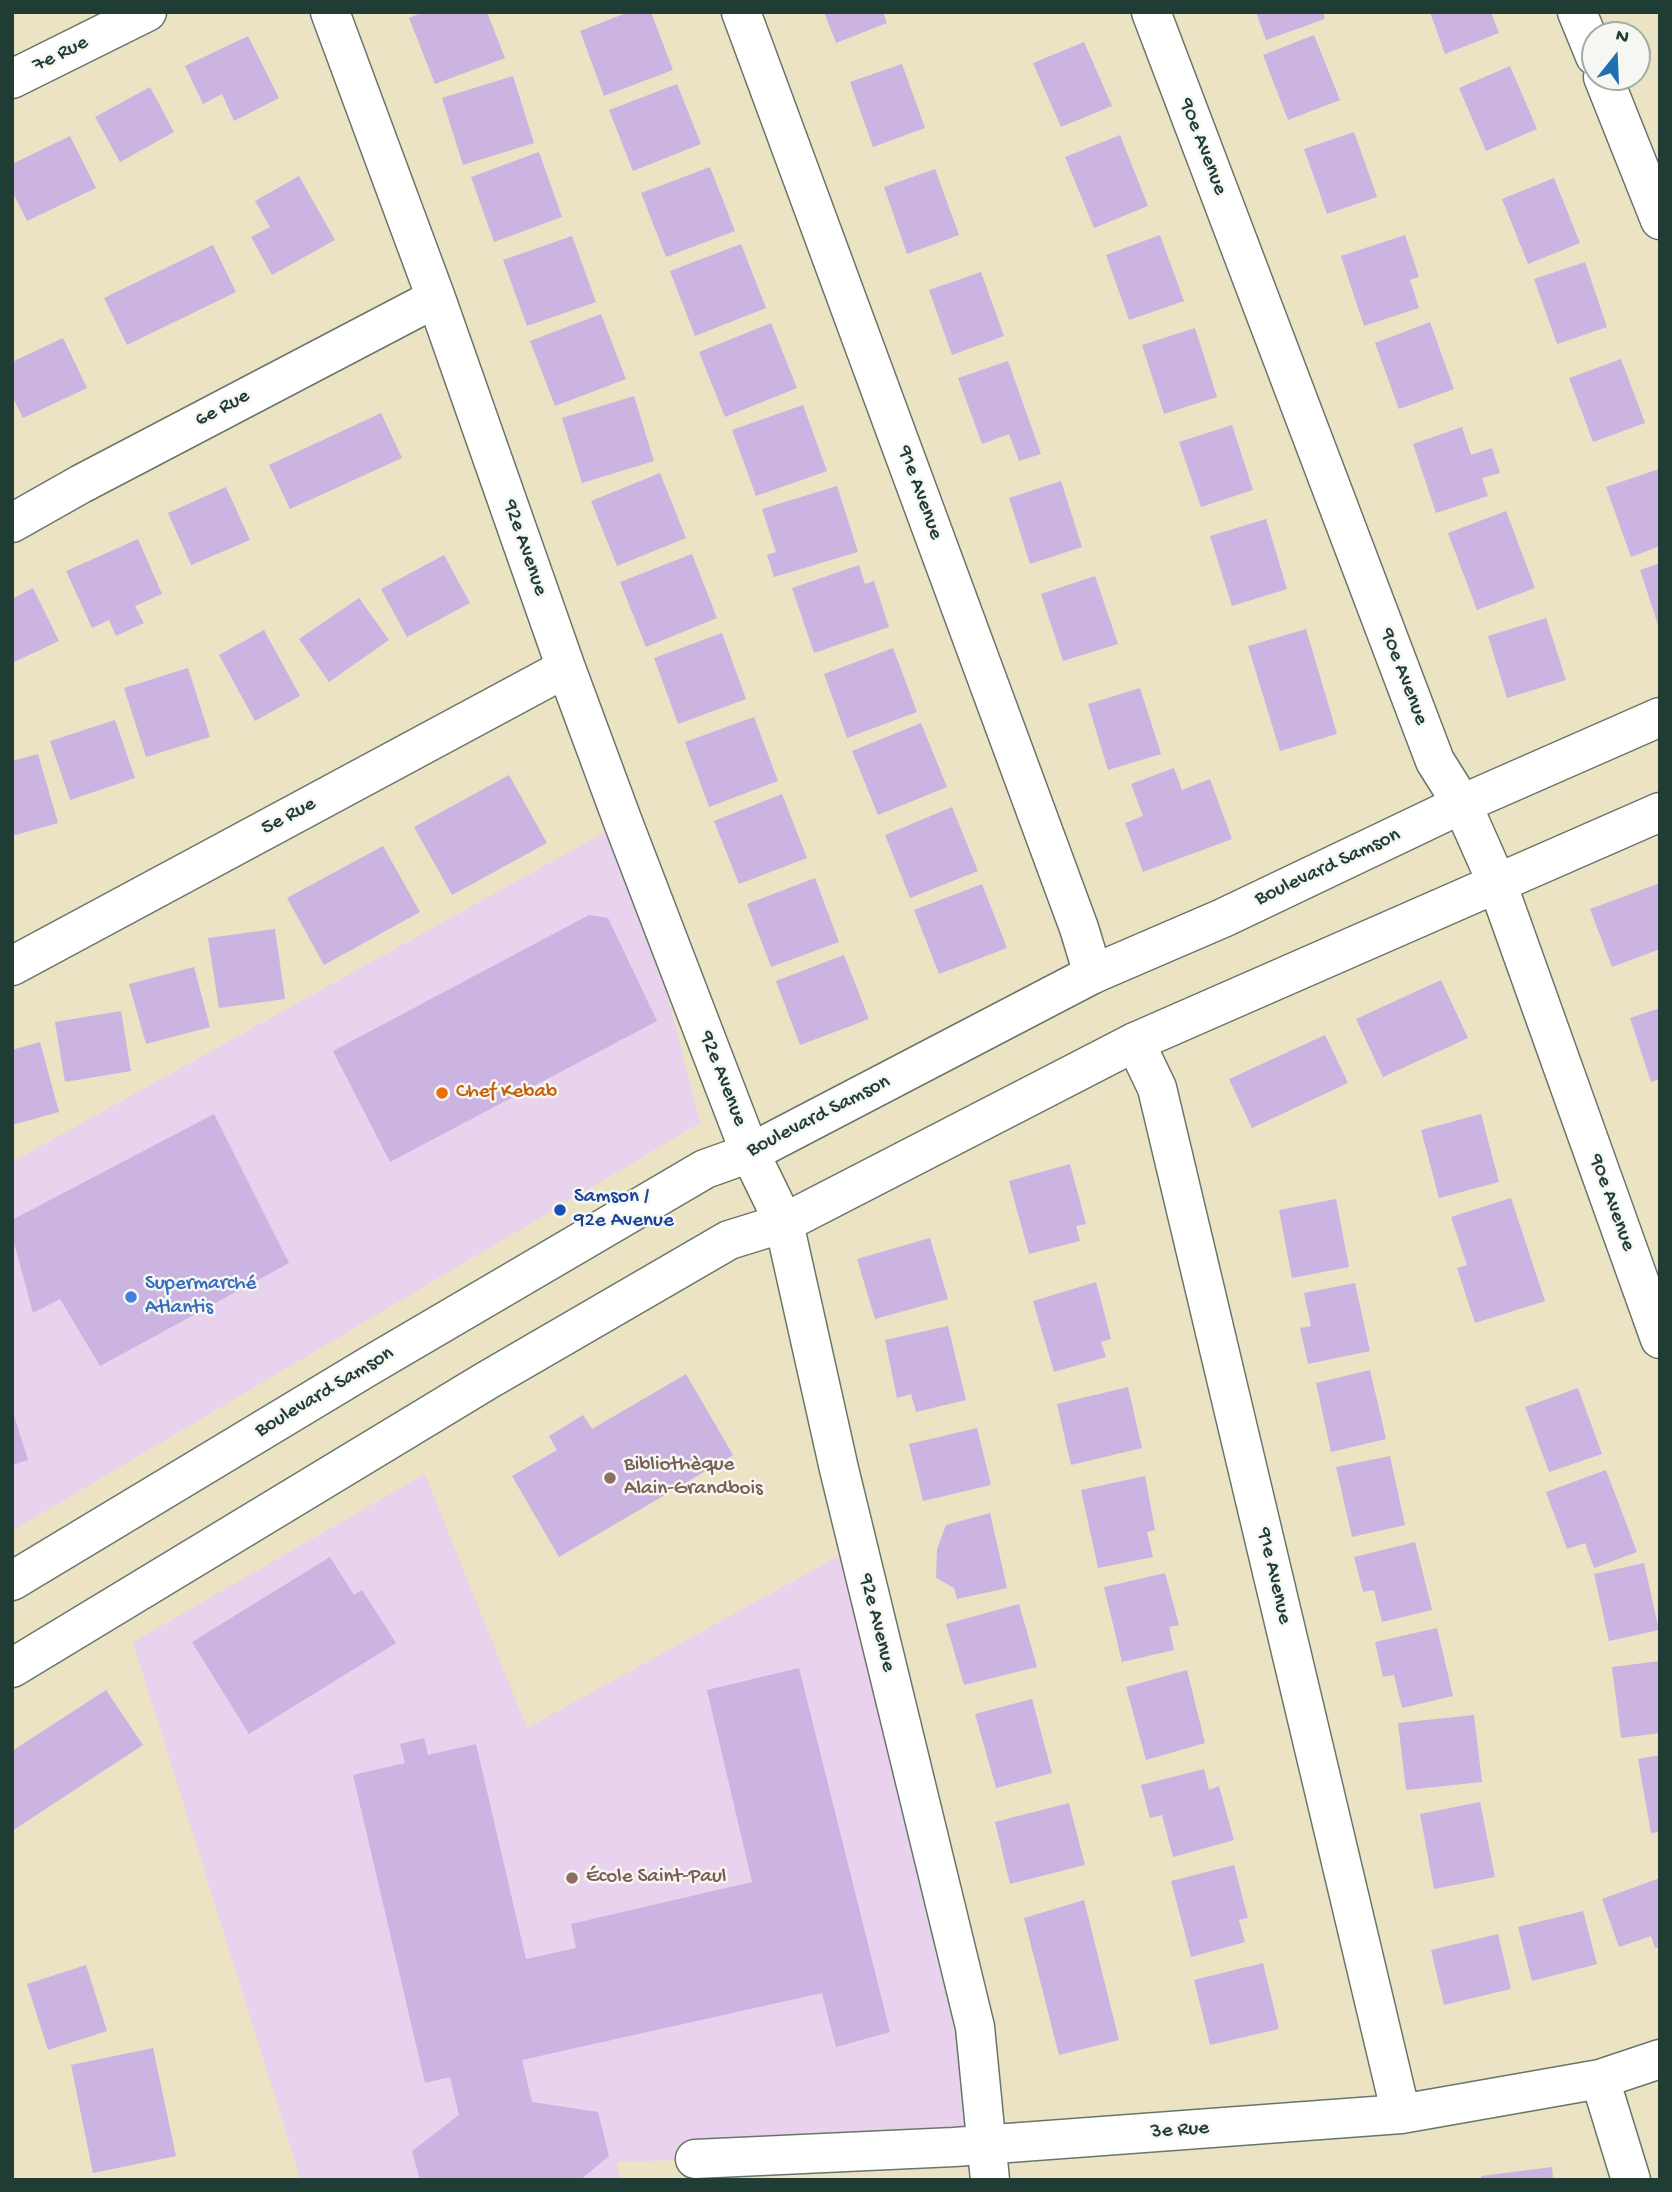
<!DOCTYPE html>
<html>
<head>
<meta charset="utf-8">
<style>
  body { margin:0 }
  #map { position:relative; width:1672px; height:2192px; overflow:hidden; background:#ece3c5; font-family:"Gochi Hand",sans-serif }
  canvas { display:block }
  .frame { position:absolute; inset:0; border:14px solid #1f3d34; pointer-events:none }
  .north { position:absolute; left:1581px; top:21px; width:70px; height:70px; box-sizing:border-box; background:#f6f6f2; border:2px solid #a0aca6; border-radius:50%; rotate:18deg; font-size:19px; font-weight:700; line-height:28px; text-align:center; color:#1f3d34 }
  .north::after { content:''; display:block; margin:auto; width:24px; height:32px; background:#1f6fb2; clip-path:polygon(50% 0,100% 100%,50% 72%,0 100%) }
</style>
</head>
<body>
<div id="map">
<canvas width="1672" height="2192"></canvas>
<div class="frame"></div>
<div class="north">N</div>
</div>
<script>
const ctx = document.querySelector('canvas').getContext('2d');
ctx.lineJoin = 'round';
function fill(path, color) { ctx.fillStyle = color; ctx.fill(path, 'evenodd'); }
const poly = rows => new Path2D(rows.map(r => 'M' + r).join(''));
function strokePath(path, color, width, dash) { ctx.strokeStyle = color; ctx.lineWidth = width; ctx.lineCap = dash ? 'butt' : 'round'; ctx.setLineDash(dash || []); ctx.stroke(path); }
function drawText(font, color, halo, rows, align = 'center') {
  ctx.font = font + ' "Gochi Hand",sans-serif'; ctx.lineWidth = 5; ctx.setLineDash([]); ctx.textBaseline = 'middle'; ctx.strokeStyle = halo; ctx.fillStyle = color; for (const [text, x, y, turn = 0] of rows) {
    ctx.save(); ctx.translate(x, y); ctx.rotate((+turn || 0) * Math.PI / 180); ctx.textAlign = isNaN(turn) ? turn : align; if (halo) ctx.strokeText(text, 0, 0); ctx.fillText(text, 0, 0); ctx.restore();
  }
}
const built = poly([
  [623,822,700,1123,12,1531,12,1162],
  [425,1474,527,1728,857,1546,988,2145,824,2155,617,2162,620,2180,301,2180,133,1642]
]);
const building = poly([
  [423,12,487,12,505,58,435,84,409,18],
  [629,12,651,12,673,70,604,96,580,31],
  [824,12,883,12,887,23,836,43],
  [1256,12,1323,12,1325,19,1266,40],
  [1430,12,1491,12,1499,33,1445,54],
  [1314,35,1340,100,1288,120,1263,55],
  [248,36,279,98,234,121,222,94,203,104,185,66],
  [1084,42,1112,106,1061,127,1033,63],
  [902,64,925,128,873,147,850,82],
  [1510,66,1537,129,1486,151,1459,88],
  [513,76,534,143,463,165,442,98],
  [677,84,701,144,633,171,609,110],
  [150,87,174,132,120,162,95,117],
  [1354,132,1377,197,1327,214,1304,149],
  [1120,135,1148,206,1094,228,1065,157],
  [70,136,96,188,27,221,12,191,12,164],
  [539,152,562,217,494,242,471,177],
  [710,167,735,231,666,257,641,193],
  [935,169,959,235,907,254,884,187],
  [299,176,335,240,272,275,251,237,270,227,255,201],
  [1554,178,1580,243,1528,264,1502,199],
  [1160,235,1184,301,1129,320,1106,255],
  [1405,235,1419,277,1410,280,1419,308,1364,326,1341,256],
  [572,236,596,302,527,326,503,260],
  [741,244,766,308,695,336,670,271],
  [213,245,236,292,127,345,104,298],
  [1585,262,1607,327,1557,344,1534,279],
  [981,272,1004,336,952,355,929,290],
  [601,314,626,379,555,406,530,341],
  [1430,322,1454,389,1399,409,1375,343],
  [771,323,797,388,725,417,699,352],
  [1195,328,1217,397,1164,414,1142,345],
  [63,338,87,388,23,418,12,396,12,362],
  [1621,359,1645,423,1593,442,1569,378],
  [1008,361,1041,454,1019,461,1009,434,982,444,958,378],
  [634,396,654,461,582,483,562,418],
  [803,405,827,471,756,496,732,430],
  [381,413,402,458,290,509,269,465],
  [1232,425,1253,490,1201,507,1179,442],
  [1462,427,1471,455,1492,448,1500,473,1482,478,1488,496,1436,513,1413,444],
  [1659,469,1660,546,1631,557,1606,487],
  [660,473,686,538,617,566,591,501],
  [1061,481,1082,547,1030,564,1009,498],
  [837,486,858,552,774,577,767,555,776,552,762,509],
  [226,487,250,540,191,565,168,513],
  [1506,511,1535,588,1477,610,1448,533],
  [1266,519,1287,589,1232,606,1210,536],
  [138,539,162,594,135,606,144,623,116,636,109,620,92,628,66,571],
  [692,554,717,618,646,647,620,582],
  [444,555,470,603,407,637,381,589],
  [1660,563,1660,628,1659,628,1640,570],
  [859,565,865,584,874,581,889,627,814,653,792,588],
  [1095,576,1118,644,1063,661,1041,594],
  [33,588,59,641,12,663,12,599],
  [359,598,389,640,329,682,299,639],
  [1546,618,1566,680,1507,698,1488,636],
  [1306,629,1337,734,1280,751,1248,646],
  [264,630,300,696,255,721,219,655],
  [722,633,746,699,678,724,654,658],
  [893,648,917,712,847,738,824,674],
  [188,668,210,737,146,757,124,688],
  [1140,688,1161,754,1108,770,1088,704],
  [754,717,778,781,709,807,685,742],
  [115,720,135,778,70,800,50,741],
  [921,723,947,787,878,815,852,751],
  [38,754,58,823,12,836,12,761],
  [1174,768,1182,790,1210,779,1232,839,1143,872,1125,823,1143,816,1131,784],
  [509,775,547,843,452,895,414,827],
  [782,794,807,858,739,884,714,821],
  [952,807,978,871,910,898,885,835],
  [383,846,420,912,324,965,287,898],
  [815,878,839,942,771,967,747,904],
  [1660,883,1660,949,1612,967,1590,909],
  [982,884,1007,948,939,974,914,910],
  [589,915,608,918,657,1021,390,1162,333,1051],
  [275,929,285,999,219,1008,208,938],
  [844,955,869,1019,800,1045,776,981],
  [194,967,210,1027,146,1044,129,984],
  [1441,980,1468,1038,1383,1077,1356,1019],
  [1660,1008,1660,1079,1651,1082,1630,1018],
  [121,1011,131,1071,65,1082,55,1022],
  [1325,1035,1348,1083,1252,1128,1229,1079],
  [40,1042,59,1112,12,1125,12,1050],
  [214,1114,289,1263,100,1366,60,1299,33,1313,12,1235,12,1220],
  [1481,1114,1499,1182,1439,1198,1421,1130],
  [1070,1164,1086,1224,1076,1226,1080,1241,1029,1254,1009,1181],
  [1511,1198,1545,1301,1475,1323,1457,1268,1467,1265,1451,1217],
  [1336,1199,1349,1267,1292,1278,1279,1210],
  [930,1238,948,1299,875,1319,857,1259],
  [1096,1282,1111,1339,1101,1342,1106,1357,1054,1372,1033,1301],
  [1355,1283,1370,1351,1308,1364,1300,1328,1311,1326,1304,1293],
  [948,1326,966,1400,916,1412,911,1394,897,1398,885,1340],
  [1370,1370,1386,1439,1331,1452,1316,1383],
  [686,1374,733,1455,559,1557,512,1476,557,1450,549,1436,583,1415,592,1429],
  [1128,1387,1142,1448,1071,1465,1057,1404],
  [1578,1388,1602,1454,1549,1472,1525,1407],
  [12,1409,28,1460,12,1465],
  [977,1428,991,1485,923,1501,909,1444],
  [1390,1456,1405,1525,1352,1537,1336,1467],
  [1606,1470,1637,1552,1594,1568,1585,1543,1567,1549,1546,1492],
  [1145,1476,1155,1530,1147,1532,1153,1557,1098,1568,1081,1490],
  [990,1513,1007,1588,957,1599,954,1588,936,1578,937,1549,946,1525],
  [1415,1542,1432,1610,1382,1622,1374,1590,1363,1592,1354,1557],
  [330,1557,354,1595,362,1590,396,1643,249,1734,192,1642],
  [1644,1563,1659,1630,1609,1641,1594,1574],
  [1165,1573,1179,1625,1169,1627,1174,1650,1122,1662,1104,1587],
  [1019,1604,1037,1667,964,1685,946,1624],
  [1437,1628,1453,1696,1402,1708,1394,1675,1383,1677,1375,1642],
  [1660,1661,1660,1733,1621,1738,1612,1667],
  [799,1668,890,2032,836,2047,822,1993,522,2060,532,2102,598,2112,609,2156,580,2180,420,2180,412,2151,459,2115,450,2077,425,2083,353,1775,405,1763,400,1744,424,1738,428,1755,476,1744,526,1959,576,1948,571,1924,752,1882,707,1690],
  [1187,1670,1205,1743,1146,1760,1126,1687],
  [106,1690,143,1745,12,1831,12,1751],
  [1032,1699,1052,1773,996,1788,975,1714],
  [1474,1715,1482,1782,1406,1790,1398,1723],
  [1660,1755,1660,1832,1651,1833,1638,1759],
  [1204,1769,1209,1790,1219,1786,1234,1840,1173,1857,1162,1815,1150,1818,1141,1785],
  [1480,1802,1495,1877,1434,1889,1420,1814],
  [1069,1803,1085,1865,1010,1884,995,1822],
  [1234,1865,1248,1918,1239,1920,1245,1942,1191,1957,1171,1881],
  [1660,1878,1660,1947,1655,1948,1651,1936,1619,1947,1602,1899],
  [1084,1900,1119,2040,1059,2055,1024,1918],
  [1583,1911,1597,1964,1532,1981,1518,1927],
  [1498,1934,1511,1989,1444,2005,1431,1950],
  [1263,1963,1279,2029,1210,2045,1194,1980],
  [86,1965,107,2031,48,2050,27,1984],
  [153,2048,176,2156,93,2173,71,2065],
  [1552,2167,1553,2180,1481,2180,1481,2176]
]);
const minor = poly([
  [330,12,436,298,566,668,623,822,750,1153,784,1223,839,1469,975,2027,990,2180],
  [741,12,1079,928,1093,974],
  [1151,12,1435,761,1462,804,1497,883,1660,1339],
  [1577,12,1595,56],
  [1603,77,1660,220],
  [12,79,147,12],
  [12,523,81,484,436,298],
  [12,966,566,668],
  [1135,1042,1157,1088,1401,2114],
  [1600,2079,1631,2180],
  [695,2159,954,2147,1401,2114,1600,2079,1660,2059]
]);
const tertiary = poly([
  [12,1581,369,1366,705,1169,750,1153,1093,974,1223,918,1462,804,1660,717],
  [12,1668,486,1381,729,1240,784,1223,1135,1042,1660,812]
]);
const markers = [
  [442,1093,7,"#e8710a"],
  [560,1210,7,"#1a4fb4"],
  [131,1297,7,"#3f7fe0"],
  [610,1478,7,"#8d6e63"],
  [572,1878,7,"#8d6e63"]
];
const streetNames = [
  ["7e Rue",61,55,-26],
  ["90e Avenue",1202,147,69],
  ["6e Rue",223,409,-28],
  ["91e Avenue",919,493,70],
  ["92e Avenue",524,548,71],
  ["90e Avenue",1403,677,69],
  ["5e Rue",289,817,-28],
  ["Boulevard Samson",1328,868,-25],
  ["92e Avenue",722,1079,69],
  ["Boulevard Samson",819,1117,-27],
  ["90e Avenue",1611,1203,70],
  ["Boulevard Samson",325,1393,-31],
  ["91e Avenue",1273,1576,77],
  ["92e Avenue",876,1623,76],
  ["3e Rue",1180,2131,-4]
];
const foodNames = [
  ["Chef Kebab",456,1093]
];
const transitNames = [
  ["Samson /",574,1198],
  ["92e Avenue",574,1222]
];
const shopNames = [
  ["Supermarché",145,1285],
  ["Atlantis",145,1309]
];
const educationNames = [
  ["Bibliothèque",624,1466],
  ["Alain-Grandbois",624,1490],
  ["École Saint-Paul",586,1878]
];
fill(built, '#e9d2ed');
fill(building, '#cbb3e2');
strokePath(minor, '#677767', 41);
strokePath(tertiary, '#677767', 41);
strokePath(minor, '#fff', 38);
strokePath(tertiary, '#fff', 38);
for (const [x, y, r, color] of markers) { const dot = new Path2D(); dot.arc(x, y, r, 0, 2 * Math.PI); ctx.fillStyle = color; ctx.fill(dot); strokePath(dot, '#f6f6f2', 2.5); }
drawText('21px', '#1f3d34', '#f6f6f2', streetNames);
drawText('21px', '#c56008', '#f6f6f2', foodNames, 'left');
drawText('21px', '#164399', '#f6f6f2', transitNames, 'left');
drawText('21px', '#366cbe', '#f6f6f2', shopNames, 'left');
drawText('21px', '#785e54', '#f6f6f2', educationNames, 'left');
</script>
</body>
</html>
